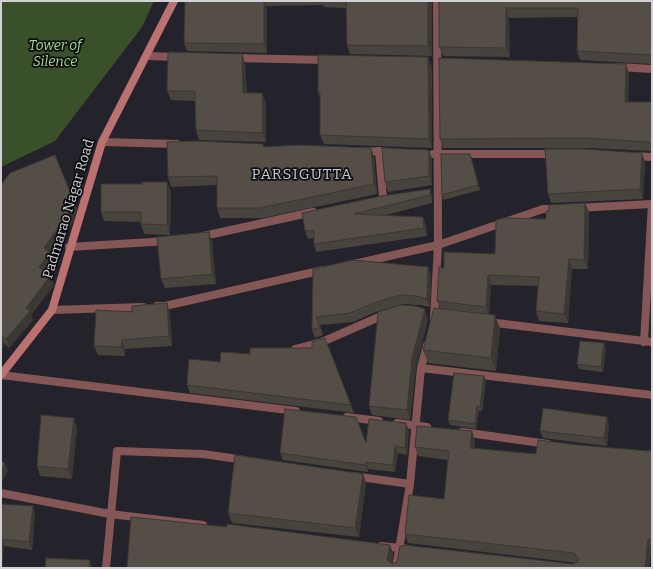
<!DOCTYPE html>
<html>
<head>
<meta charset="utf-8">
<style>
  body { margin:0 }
  #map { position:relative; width:653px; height:569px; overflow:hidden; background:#24232b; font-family:Bitter,serif }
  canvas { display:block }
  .frame { position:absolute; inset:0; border:2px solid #d1d1d6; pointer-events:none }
</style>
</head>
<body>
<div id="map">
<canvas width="653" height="569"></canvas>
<div class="frame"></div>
</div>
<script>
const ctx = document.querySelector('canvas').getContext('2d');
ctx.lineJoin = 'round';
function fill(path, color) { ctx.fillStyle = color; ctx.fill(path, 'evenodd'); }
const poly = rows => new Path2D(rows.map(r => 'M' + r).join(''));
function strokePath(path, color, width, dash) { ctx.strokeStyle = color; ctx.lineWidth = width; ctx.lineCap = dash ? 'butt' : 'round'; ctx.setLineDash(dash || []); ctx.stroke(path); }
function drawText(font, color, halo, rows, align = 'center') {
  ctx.font = font + ' Bitter,serif'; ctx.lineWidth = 3.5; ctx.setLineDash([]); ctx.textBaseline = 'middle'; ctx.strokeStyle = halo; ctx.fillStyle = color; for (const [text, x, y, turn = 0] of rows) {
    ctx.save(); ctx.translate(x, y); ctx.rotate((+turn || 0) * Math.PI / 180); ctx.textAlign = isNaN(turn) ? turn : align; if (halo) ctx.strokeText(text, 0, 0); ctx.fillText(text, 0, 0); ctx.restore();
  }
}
const green = poly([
  [1,1,154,1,142,27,55,141,1,167]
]);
const street = poly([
  [147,56,178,57],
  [233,58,328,60],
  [617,67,652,69],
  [102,142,177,144],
  [361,151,391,152],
  [379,151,383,198],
  [433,154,555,154],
  [633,156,652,157],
  [576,208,652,204,644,342],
  [199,237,313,212],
  [69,247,168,241],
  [354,264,438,245,543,209,558,209],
  [157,306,165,306,323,270],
  [52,310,143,307],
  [434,319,438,245,437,1],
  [488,322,652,342],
  [295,349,322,342,386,314],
  [421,368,652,395],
  [1,375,296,411],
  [347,417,379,421],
  [397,423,427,427],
  [462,432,548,444],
  [353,476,410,484],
  [1,493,110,514,203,525],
  [381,546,409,549],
  [106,568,117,451,203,454,245,460],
  [396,568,410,484,421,368,427,345]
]);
const secondary = poly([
  [1,375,52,310,102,142,174,1]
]);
const wall = poly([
  [185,1,432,1,432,56,350,54,347,45,346,8,324,7,323,5,266,6,267,10,267,53,187,51,184,43],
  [439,1,652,1,652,64,580,60,577,51,577,17,509,18,510,57,443,56,439,47],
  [242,54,245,63,247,93,266,103,266,142,199,140,196,130,195,101,171,100,167,91],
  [432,67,432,148,324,144,320,135,320,98,318,92],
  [629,73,628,102,652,102,652,151,589,148,443,148,440,139],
  [263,144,264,147,374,157,377,194,263,218,220,218,217,208,217,185,171,187,168,177],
  [470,154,480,190,443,200,442,195],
  [432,159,432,185,388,192,385,182],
  [645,162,643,199,551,203,548,194],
  [167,182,171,192,170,235,144,234,141,224,141,222,104,221,101,212,142,184],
  [1,185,73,199,77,208,73,222,50,253,54,262,45,272,50,276,54,285,31,315,33,320,9,348,5,344,1,350],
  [430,189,432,196,432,203,382,216,423,217,426,225,427,236,316,252,314,244,314,238,308,239,305,231],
  [585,203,589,212,588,269,572,269,568,323,539,321,536,311,538,286,491,285,489,315,495,315,500,329,496,371,428,363,423,350,440,308,437,301,444,268,495,254,546,219,549,211],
  [212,241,216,284,165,288,161,279],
  [428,267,431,276,430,307,420,305,403,304,376,312,353,322,320,325,323,335,315,338,312,330,313,269],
  [132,312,170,313,172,346,125,349,125,356,98,355,94,346],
  [428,319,416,367,410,420,372,415,369,406],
  [604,343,606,348,603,372,579,369,577,364],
  [486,381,482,411,479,411,476,429,450,425,448,420],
  [187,385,351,405,354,413,190,393],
  [609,424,607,446,543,438,540,431],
  [77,428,72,479,40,476,37,466],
  [409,431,407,455,398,453,395,472,368,469,368,472,283,460,280,453,366,443],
  [475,440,474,448,536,454,578,445,648,451,652,450,652,548,651,548,649,568,127,568,390,545,393,554,392,564,573,564,578,563,408,543,405,534,444,499,448,460,418,456,415,447],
  [363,474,366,483,359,537,232,523,228,513],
  [1,504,35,514,32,550,4,546,2,568,1,568]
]);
const shadedWall = poly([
  [264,1,267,10,267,53,264,44],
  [428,1,432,1,432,56,428,46],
  [506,8,509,18,510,57,506,48],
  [242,54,245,63,247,103,243,93],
  [428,57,432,67,432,148,429,139],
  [626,64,629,73,628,111,625,102],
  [262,93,266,103,266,142,263,133],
  [371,148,374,157,377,194,374,184],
  [429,150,432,159,432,185,429,176],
  [642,153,645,162,643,199,640,189],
  [470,154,472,159,480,190,478,185],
  [167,182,171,192,170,235,167,225],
  [430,189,432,196,432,203,430,195],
  [73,199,77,208,73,222,50,253,54,262,42,276,39,267,44,248],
  [585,203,589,212,588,269,584,260],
  [423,217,426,225,427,236,424,228],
  [209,232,212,241,216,284,212,274],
  [569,259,572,269,568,323,564,314],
  [428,267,431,276,430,307,427,299],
  [488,275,491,285,489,316,486,307],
  [50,276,54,285,31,315,33,320,9,348,6,339,26,308],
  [167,303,170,313,172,346,169,336],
  [425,309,428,319,416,367,410,420,407,410,412,358],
  [495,315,500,329,496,371,491,358],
  [1,335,5,344,1,350],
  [122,340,125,349,125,356,121,347],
  [604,343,606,348,603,372,601,367],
  [484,376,486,381,482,411,480,406],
  [477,406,479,411,476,429,475,424],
  [607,417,609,424,607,446,604,438],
  [74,418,77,428,72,479,68,469],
  [406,423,409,431,407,455,405,448],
  [472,431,475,440,473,457,470,448],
  [395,446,398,453,395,472,393,465],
  [366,462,368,469,368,472,365,465],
  [5,463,8,471,1,484,1,471],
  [363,474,366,483,359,537,355,528],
  [33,506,35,514,32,550,29,542],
  [1,539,4,546,2,568,1,568],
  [648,539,651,548,649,568,645,568],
  [390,545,393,554,391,568,387,560],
  [90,560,92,567,92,568,89,568]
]);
const building = poly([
  [185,1,264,1,264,44,184,43,185,1],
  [346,1,428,1,428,46,347,45,346,1],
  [439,1,652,1,652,55,577,51,578,8,506,8,506,48,439,47,439,1],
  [168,52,242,54,243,93,262,93,263,133,196,130,195,91,167,91,168,52],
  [318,55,428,57,429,139,320,135,320,92,318,92,318,55],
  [439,58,626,64,625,102,652,102,652,145,649,142,586,138,440,139,439,58],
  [196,141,263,144,263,147,300,145,371,148,374,184,260,208,217,208,217,176,168,177,167,142,196,141],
  [382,148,429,150,429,176,385,182,382,148],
  [545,149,585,149,642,153,640,189,548,194,545,149],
  [441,154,470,154,478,185,442,195,441,154],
  [55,155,73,199,69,212,44,248,50,253,39,267,50,276,26,308,30,311,6,339,1,335,1,336,1,185,10,173,55,155],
  [142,182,167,182,167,225,141,224,141,212,101,212,101,184,142,184,142,182],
  [430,189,430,195,354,214,423,217,424,228,314,244,314,230,305,231,302,213,381,196,430,189],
  [585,203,584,260,569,259,564,314,536,311,539,277,488,275,486,307,437,301,439,267,444,268,444,252,495,254,496,220,503,218,546,219,546,211,549,211,549,205,585,203],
  [209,232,212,274,161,279,157,237,209,232],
  [353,260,428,267,427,299,417,296,400,295,373,303,350,313,316,317,320,327,312,330,313,269,353,260],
  [167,303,169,336,122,340,121,347,94,346,96,310,132,312,132,306,167,303],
  [401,305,415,306,425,309,412,358,407,410,369,406,378,312,401,305],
  [434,308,495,315,491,358,423,350,434,308],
  [325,338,351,405,187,385,189,359,220,362,221,352,250,354,250,348,312,348,312,342,325,338],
  [580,341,604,343,601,367,577,364,580,341],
  [454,373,484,376,480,406,477,406,475,424,448,420,454,373],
  [543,408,607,417,604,438,540,431,543,408],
  [285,409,356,417,366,443,369,419,406,423,405,448,395,446,393,465,366,462,365,465,280,453,285,409],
  [41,415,74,418,68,469,37,466,41,415],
  [417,426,472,431,470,448,536,454,538,440,578,445,648,451,652,450,652,539,648,539,645,568,127,568,131,517,227,527,227,524,390,545,387,560,392,564,397,562,400,546,404,546,404,545,573,564,578,562,579,559,574,553,405,534,409,495,444,499,449,451,415,447,417,426],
  [235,455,363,474,355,528,228,513,235,455],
  [1,461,5,463,1,471,1,461],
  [1,504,33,506,29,542,1,539,1,543,1,504],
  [46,558,90,560,89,568,45,568,46,558]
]);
const parkNames = [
  ["Tower of",55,46],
  ["Silence",55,62]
];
const streetNames = [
  ["Padmarao Nagar Road",69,209,-73]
];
const neighbourhoodNames = [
  ["PARSIGUTTA",302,175]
];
fill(green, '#39502b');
strokePath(street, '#855656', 8);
strokePath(secondary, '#bc7171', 8);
fill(wall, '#48433d');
fill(shadedWall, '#3b3732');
fill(building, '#544e47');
strokePath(building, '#3b3732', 1);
drawText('italic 14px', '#a9d88f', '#0d0d10', parkNames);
drawText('14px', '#d1d1d6', '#0d0d10', streetNames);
ctx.letterSpacing = '1px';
drawText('15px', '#c9c9d3', '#0d0d10', neighbourhoodNames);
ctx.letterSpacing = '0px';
</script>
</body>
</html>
